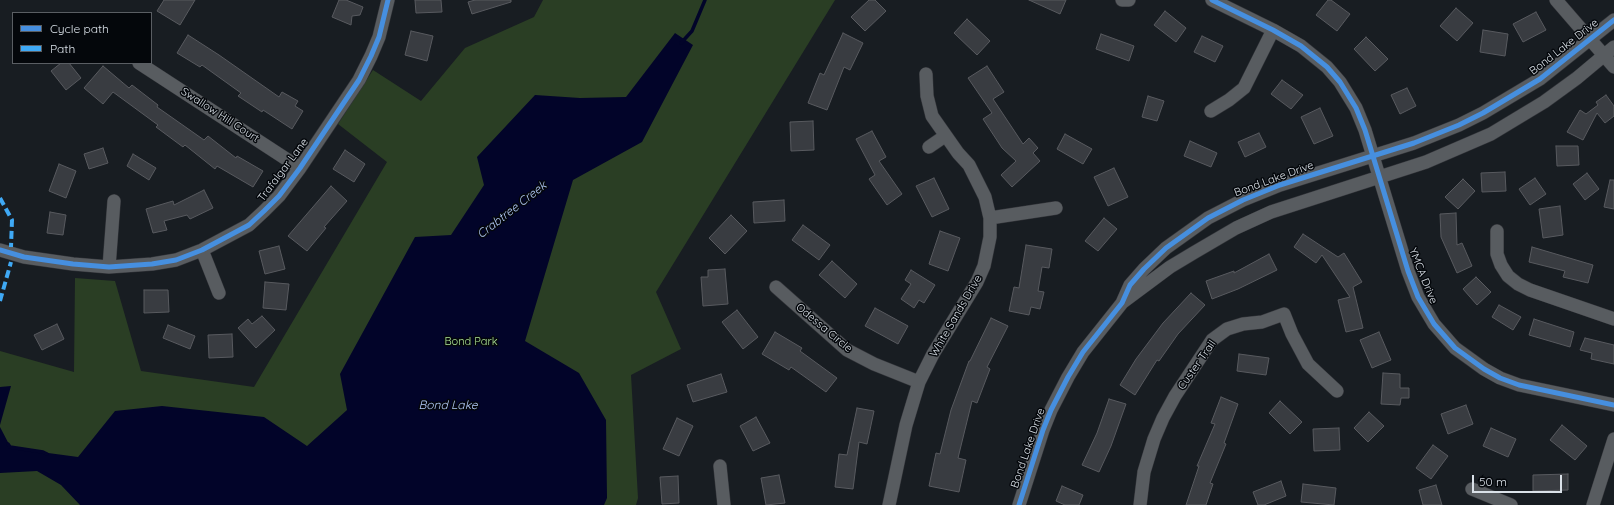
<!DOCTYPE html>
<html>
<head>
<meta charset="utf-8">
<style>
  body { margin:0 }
  #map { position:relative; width:1614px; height:505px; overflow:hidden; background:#181d22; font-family:Quicksand,sans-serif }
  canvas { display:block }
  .legend { position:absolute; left:12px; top:12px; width:140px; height:52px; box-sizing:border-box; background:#04070b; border:1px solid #5a5e63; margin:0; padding:5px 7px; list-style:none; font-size:12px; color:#dae1e8 }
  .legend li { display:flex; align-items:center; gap:8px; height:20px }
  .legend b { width:20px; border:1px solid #5a5e63 }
  .scale { position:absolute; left:1472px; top:475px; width:90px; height:18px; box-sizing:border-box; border:2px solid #dae1e8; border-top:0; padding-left:5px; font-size:12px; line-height:14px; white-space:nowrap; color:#dae1e8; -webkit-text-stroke:3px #04070b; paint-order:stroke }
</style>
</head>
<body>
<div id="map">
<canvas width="1614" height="505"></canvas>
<ul class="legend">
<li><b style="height:5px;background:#468fdf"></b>Cycle path</li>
<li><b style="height:5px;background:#3fa9f5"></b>Path</li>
</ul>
<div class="scale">50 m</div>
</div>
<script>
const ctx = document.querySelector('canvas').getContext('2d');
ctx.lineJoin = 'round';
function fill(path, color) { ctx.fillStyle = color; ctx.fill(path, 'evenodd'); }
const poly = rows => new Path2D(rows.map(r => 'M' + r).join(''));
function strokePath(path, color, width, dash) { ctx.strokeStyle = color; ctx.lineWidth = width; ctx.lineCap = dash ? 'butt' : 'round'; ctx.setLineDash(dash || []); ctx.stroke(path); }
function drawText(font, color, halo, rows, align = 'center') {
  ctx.font = font + ' Quicksand,sans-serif'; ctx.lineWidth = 3; ctx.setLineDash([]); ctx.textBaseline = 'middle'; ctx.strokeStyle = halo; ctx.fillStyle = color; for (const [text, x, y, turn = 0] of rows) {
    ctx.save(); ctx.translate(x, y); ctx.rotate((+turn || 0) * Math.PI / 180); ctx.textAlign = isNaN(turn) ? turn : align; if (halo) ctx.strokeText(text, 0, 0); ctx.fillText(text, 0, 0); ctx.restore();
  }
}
const green = poly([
  [543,0,835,0,656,292,681,349,631,375,638,498,636,505,0,505,0,351,74,372,75,278,115,281,141,371,254,387,387,162,338,124,373,70,421,101,465,48,534,17]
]);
const water = poly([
  [675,33,693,45,642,142,573,180,525,341,579,373,606,420,607,498,604,505,80,505,61,485,37,471,0,473,0,427,11,448,78,457,115,411,162,406,264,417,307,446,347,410,340,374,415,237,451,235,484,185,477,157,535,95,580,98,626,97],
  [11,386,0,425,0,387]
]);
const stream = poly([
  [681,43,692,31,705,0],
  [8,444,10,447,43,452,47,454]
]);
const building = poly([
  [164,0,195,0,180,25,157,11,164,0],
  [339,0,346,0,363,7,360,15,352,16,351,25,332,17,339,0],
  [415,0,441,0,442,12,416,13,415,0],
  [475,0,511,0,511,2,472,14,468,2,475,0],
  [869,0,875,0,886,11,865,31,851,17,869,0],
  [1029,0,1066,0,1060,14,1029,0],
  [1328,0,1331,0,1350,14,1337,31,1316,15,1328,0],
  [1456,8,1473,23,1457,41,1440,26,1456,8],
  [1165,11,1186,28,1176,42,1154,25,1165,11],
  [1536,12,1546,30,1523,42,1513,24,1536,12],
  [967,19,990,41,977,55,954,33,967,19],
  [1483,30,1508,34,1505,56,1480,52,1483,30],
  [411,31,433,36,427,61,405,55,411,31],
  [843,33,863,43,850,70,844,67,827,110,808,103,820,73,824,75,843,33],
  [1101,34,1134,46,1129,61,1096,49,1101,34],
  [188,35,219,55,279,97,282,92,298,101,295,106,303,111,292,129,263,110,262,112,238,96,241,93,202,65,200,67,177,53,188,35],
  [1202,36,1223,46,1215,62,1194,52,1202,36],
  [1366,37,1388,59,1375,71,1354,49,1366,37],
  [61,63,69,63,81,78,66,90,51,71,61,63],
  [103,66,129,88,132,85,158,105,157,107,204,140,208,136,236,158,237,156,263,171,253,187,217,166,215,169,185,145,183,147,156,127,158,125,113,92,103,104,84,88,103,66],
  [987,66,1004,92,993,99,1023,144,1029,138,1038,148,1033,153,1040,161,1012,187,1001,175,1016,161,1002,148,983,119,992,113,968,78,987,66],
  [1282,80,1303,95,1291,109,1271,94,1282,80],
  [1407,88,1416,106,1400,114,1391,95,1407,88],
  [1606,95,1614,106,1614,116,1605,123,1597,113,1583,140,1567,132,1580,110,1586,114,1598,105,1596,102,1606,95],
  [1148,96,1164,101,1157,121,1142,117,1148,96],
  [1320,108,1333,136,1314,144,1301,117,1320,108],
  [813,121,814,150,791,151,790,122,813,121],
  [872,131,886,157,879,161,902,194,887,205,869,179,875,175,856,139,872,131],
  [1259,133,1266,147,1245,157,1238,142,1259,133],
  [1065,134,1092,149,1083,164,1057,149,1065,134],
  [1190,141,1217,153,1211,167,1184,156,1190,141],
  [1556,146,1578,146,1579,165,1557,166,1556,146],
  [103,148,108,163,89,169,84,154,103,148],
  [345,150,365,164,354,182,333,169,345,150],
  [133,154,156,168,149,180,127,166,133,154],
  [59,164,76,171,66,198,49,191,59,164],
  [1114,168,1128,197,1108,206,1094,177,1114,168],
  [1505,172,1506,191,1482,192,1481,173,1505,172],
  [1587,173,1599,189,1585,200,1573,184,1587,173],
  [934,178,949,209,932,217,916,186,934,178],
  [1535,178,1546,194,1530,205,1519,189,1535,178],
  [1463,179,1475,191,1458,209,1445,197,1463,179],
  [1610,180,1614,180,1614,209,1604,207,1610,180],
  [331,186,347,201,324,227,326,228,307,251,288,236,331,186],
  [204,190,213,208,190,219,187,215,164,221,167,230,153,233,146,209,173,201,174,205,204,190],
  [784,200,785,221,754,223,753,202,784,200],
  [1560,206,1563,235,1543,238,1539,209,1560,206],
  [50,212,66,215,63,235,47,233,50,212],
  [1456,213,1457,245,1462,243,1472,266,1457,273,1441,237,1440,214,1456,213],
  [731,215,747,231,725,254,709,238,731,215],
  [1104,218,1117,229,1098,251,1085,241,1104,218],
  [803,225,830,245,819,260,792,240,803,225],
  [940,231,960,238,948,271,929,264,940,231],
  [1303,234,1338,257,1344,253,1362,282,1353,287,1363,328,1346,332,1338,300,1350,297,1322,255,1316,263,1294,247,1303,234],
  [1026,245,1052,249,1049,268,1042,267,1038,291,1044,292,1040,309,1031,307,1029,315,1009,311,1014,287,1019,288,1026,245],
  [279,246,285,269,265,274,259,251,279,246],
  [1532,247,1593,265,1588,283,1563,277,1565,271,1529,262,1532,247],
  [1269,254,1277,270,1238,289,1212,299,1206,281,1234,271,1234,273,1269,254],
  [832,261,857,284,845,298,819,275,832,261],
  [725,269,728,304,703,306,701,277,708,277,708,270,725,269],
  [911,270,935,285,924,303,919,300,914,308,901,299,911,284,905,280,911,270],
  [1476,277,1491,292,1477,305,1463,289,1476,277],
  [265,282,289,284,286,310,263,308,265,282],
  [144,290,168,290,169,312,144,313,144,290],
  [1191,293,1205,305,1178,334,1159,361,1157,360,1135,395,1120,385,1136,359,1163,323,1191,293],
  [1499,305,1521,317,1513,330,1492,317,1499,305],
  [875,308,908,326,898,344,865,326,875,308],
  [737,310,758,337,743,349,722,322,737,310],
  [262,316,275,330,256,348,238,328,248,319,252,324,262,316],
  [991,318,1008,326,987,367,990,369,977,403,972,401,958,458,966,460,959,492,929,486,936,453,940,454,951,410,969,361,970,361,991,318],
  [1534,319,1574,332,1570,347,1529,335,1534,319],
  [57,324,64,339,42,350,34,335,57,324],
  [168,325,195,336,190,349,163,338,168,325],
  [775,332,802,348,800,351,837,378,826,392,791,367,789,370,762,354,775,332],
  [1379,332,1391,360,1372,368,1360,340,1379,332],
  [232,334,233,357,209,358,208,335,232,334],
  [1585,338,1614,345,1614,364,1591,359,1592,353,1580,350,1585,338],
  [1239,354,1269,358,1266,375,1237,371,1239,354],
  [1383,373,1400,374,1400,388,1409,388,1409,398,1401,398,1400,405,1381,404,1383,373],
  [721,374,727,392,693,402,687,385,721,374],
  [1221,397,1238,404,1224,443,1226,444,1210,483,1213,484,1206,505,1186,505,1199,466,1197,466,1215,424,1211,423,1221,397],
  [1109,399,1126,404,1111,446,1099,472,1082,465,1097,433,1109,399],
  [1280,401,1302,422,1290,434,1269,413,1280,401],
  [1466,405,1473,424,1448,434,1441,414,1466,405],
  [857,408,874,411,867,444,859,442,853,489,835,487,839,454,847,455,857,408],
  [1369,412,1384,426,1368,442,1354,428,1369,412],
  [756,417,770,443,753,451,740,426,756,417],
  [677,418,693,426,679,456,663,449,677,418],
  [1562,425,1587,446,1575,460,1550,440,1562,425],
  [1339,428,1340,450,1314,451,1313,429,1339,428],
  [1491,428,1516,439,1508,457,1483,446,1491,428],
  [1433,445,1448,456,1431,479,1416,468,1433,445],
  [1568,474,1568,490,1533,491,1533,475,1568,474],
  [779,475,785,503,766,505,761,478,779,475],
  [678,476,679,503,662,504,660,477,678,476],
  [1281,481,1286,496,1264,505,1258,505,1253,492,1281,481],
  [1303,484,1336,488,1334,505,1301,502,1303,484],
  [1436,485,1442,505,1423,505,1419,490,1436,485],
  [1062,486,1083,495,1079,505,1065,505,1056,501,1062,486]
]);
const minor = poly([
  [1122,0,1129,0],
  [1212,0,1273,30,1301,46,1327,67,1340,82,1356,108,1365,130,1408,271,1418,297,1434,324,1455,348,1484,369,1500,378,1519,385,1614,405],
  [1556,0,1614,67],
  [139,63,300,168],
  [1211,111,1229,100,1244,88,1273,30],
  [929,147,945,136],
  [990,218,1056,208],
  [1497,231,1497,254,1501,265,1508,276,1518,284,1530,290,1614,319],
  [0,250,24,257,73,264,109,267,152,264,176,260,202,250,249,225,264,211,279,196,300,168,359,80,371,56,379,37,388,0],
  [202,250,219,293],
  [109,267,114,201],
  [776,287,847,350,874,364,919,382],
  [1123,302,1170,267,1195,252,1236,228,1271,212,1426,162,1491,134,1544,102,1577,78,1614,47],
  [720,466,724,505],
  [1472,489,1511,505],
  [889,505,906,425,919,382,933,354,977,282,984,266,990,237,990,218,985,197,969,165,958,153,932,116,927,96,926,74],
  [1019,505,1043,430,1051,410,1068,377,1083,352,1122,303,1130,285,1144,269,1166,248,1208,218,1243,200,1280,185,1414,143,1459,125,1483,113,1540,79,1614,20],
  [1140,505,1144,472,1154,439,1163,418,1175,396,1212,340,1227,329,1243,324,1262,322,1284,314,1292,334,1308,364,1337,391],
  [1593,505,1614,439]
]);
const quiet = poly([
  [0,198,12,220,11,247],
  [0,301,11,262]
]);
const cycleway = poly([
  [1212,0,1273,30,1301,46,1327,67,1340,82,1356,108,1365,130,1408,271,1418,297,1434,324,1455,348,1484,369,1500,378,1519,385,1614,405],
  [0,250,24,257,73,264,109,267,152,264,176,260,202,250,249,225,264,211,279,196,300,168,359,80,371,56,379,37,388,0],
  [1019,505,1043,430,1051,410,1068,377,1083,352,1122,303,1130,285,1144,269,1166,248,1208,218,1243,200,1280,185,1414,143,1459,125,1483,113,1540,79,1614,20]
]);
const streetNames = [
  ["Bond Lake Drive",1564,47,-38],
  ["Swallow Hill Court",220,115,33],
  ["Trafalgar Lane",283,170,-53],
  ["Bond Lake Drive",1274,179,-20],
  ["YMCA Drive",1423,276,68],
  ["White Sands Drive",956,316,-60],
  ["Odessa Circle",824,328,40],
  ["Custer Trail",1197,365,-55],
  ["Bond Lake Drive",1028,448,-71]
];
const parkNames = [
  ["Bond Park",471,342]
];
const waterNames = [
  ["Crabtree Creek",512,210,-38],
  ["Bond Lake",448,405]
];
fill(green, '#2a3e24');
fill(water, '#020429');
strokePath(stream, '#020429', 3.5);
fill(building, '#393c41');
strokePath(building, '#585a5f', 1);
strokePath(minor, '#34363b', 14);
strokePath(minor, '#585c60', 13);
strokePath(quiet, '#3fa9f5', 4, [8, 4]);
strokePath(cycleway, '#468fdf', 5);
drawText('11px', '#dae1e8', '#04070b', streetNames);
drawText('11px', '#abe297', '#04070b', parkNames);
drawText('italic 12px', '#b2c9f7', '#04070b', waterNames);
</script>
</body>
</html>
